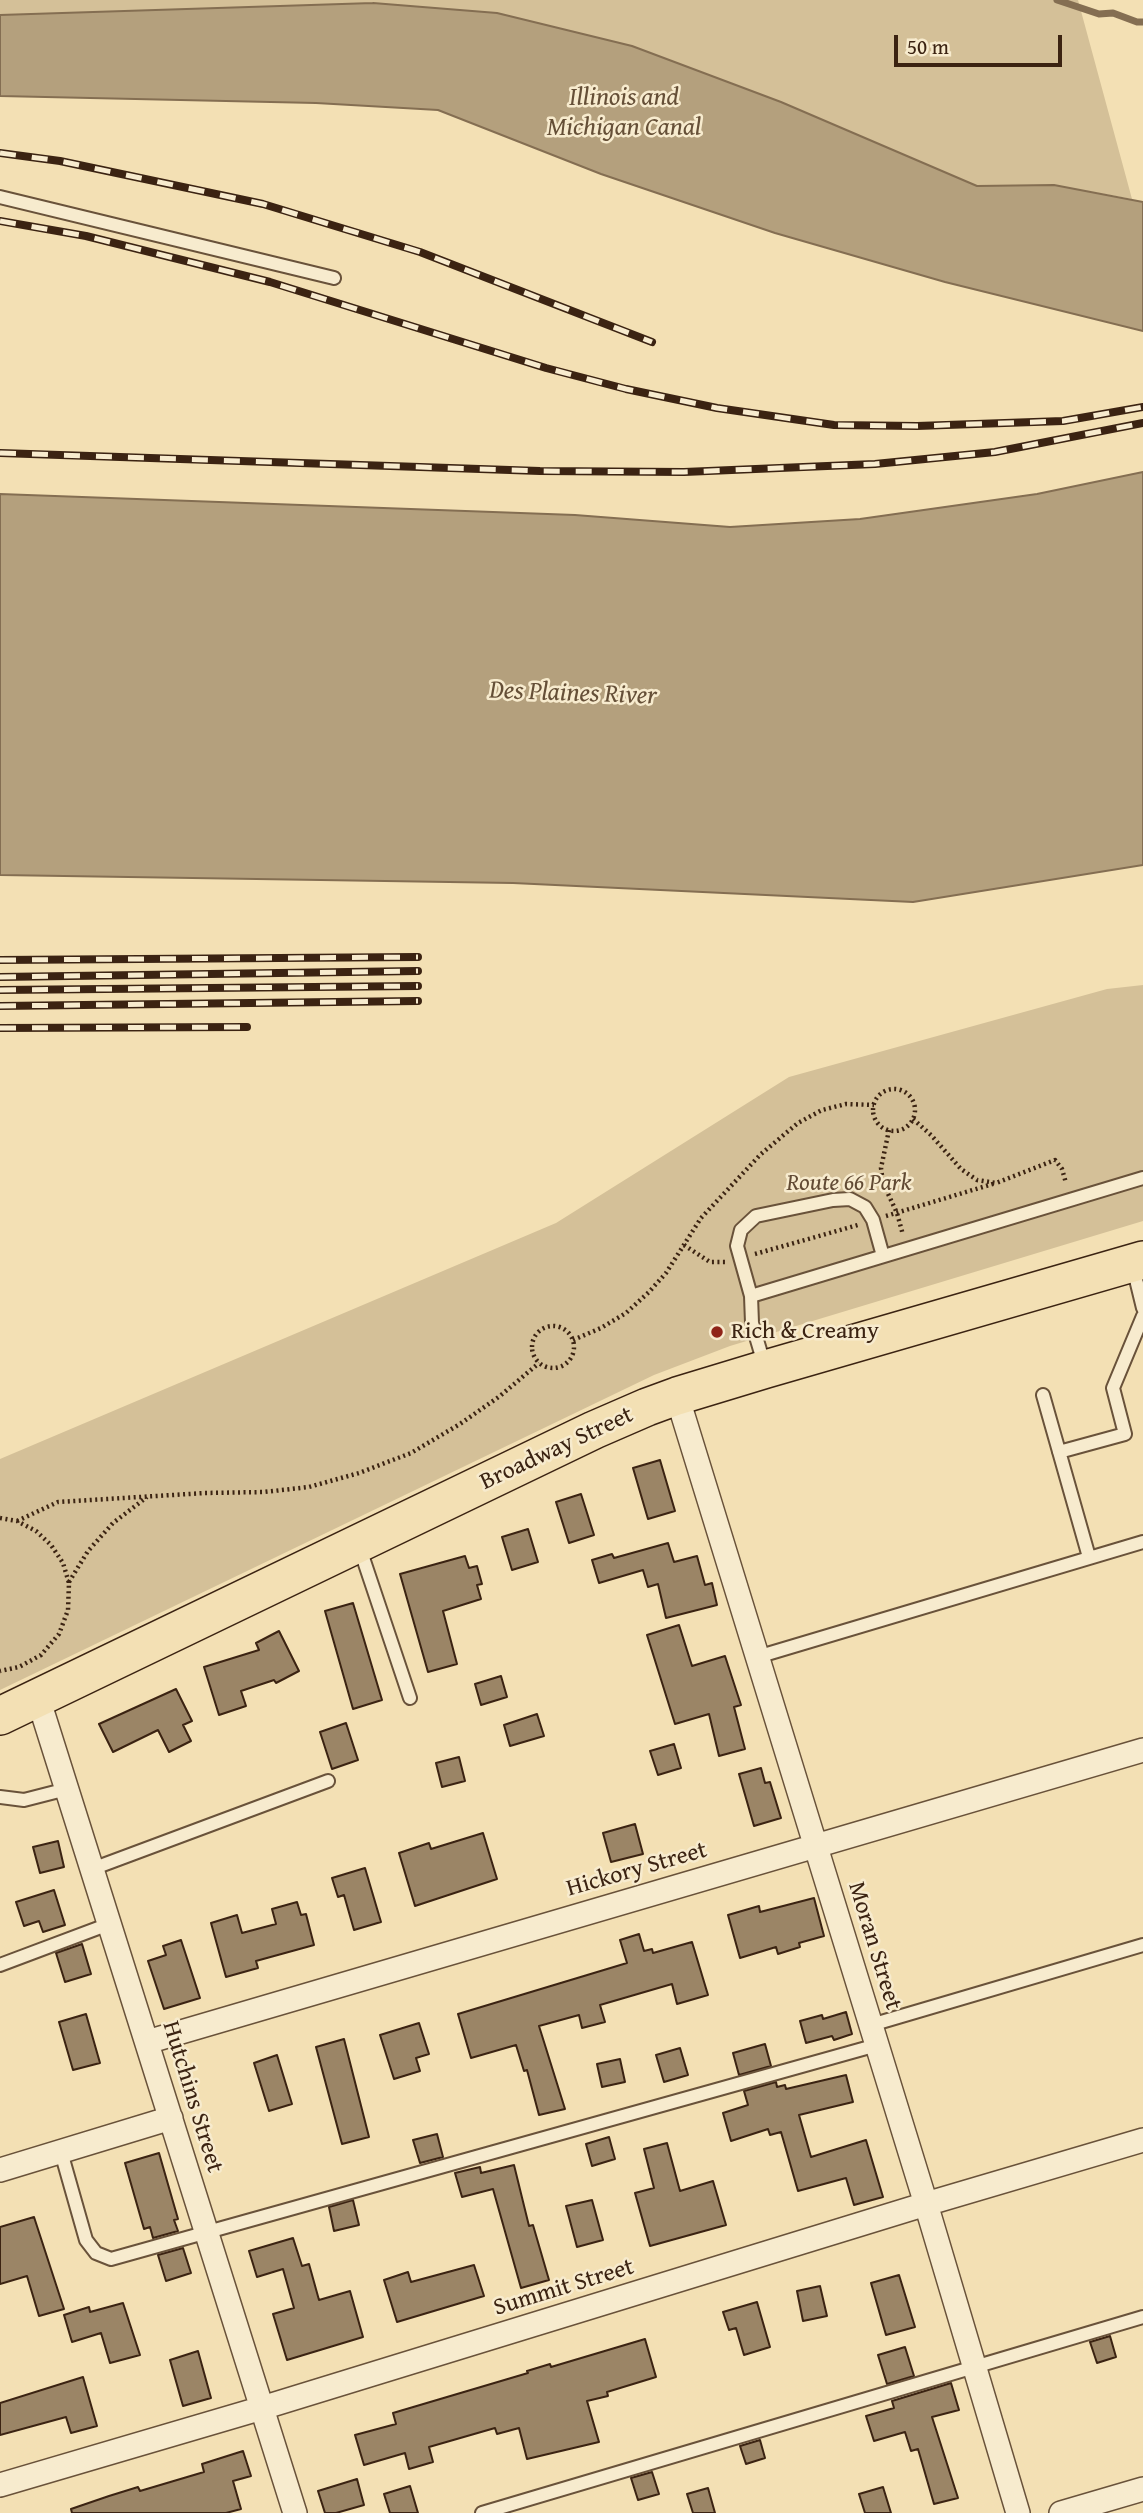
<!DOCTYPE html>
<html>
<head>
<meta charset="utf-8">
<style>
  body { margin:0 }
  #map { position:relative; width:1143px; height:2513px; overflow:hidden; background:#f3e0b4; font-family:"Gentium Book Plus",serif }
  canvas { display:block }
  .scale { position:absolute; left:894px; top:35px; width:168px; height:32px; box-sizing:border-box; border:4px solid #3b2312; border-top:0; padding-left:9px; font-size:21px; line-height:24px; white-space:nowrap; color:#3b2312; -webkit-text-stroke:5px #f7ebce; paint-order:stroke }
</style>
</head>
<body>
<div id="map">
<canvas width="1143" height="2513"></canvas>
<div class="scale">50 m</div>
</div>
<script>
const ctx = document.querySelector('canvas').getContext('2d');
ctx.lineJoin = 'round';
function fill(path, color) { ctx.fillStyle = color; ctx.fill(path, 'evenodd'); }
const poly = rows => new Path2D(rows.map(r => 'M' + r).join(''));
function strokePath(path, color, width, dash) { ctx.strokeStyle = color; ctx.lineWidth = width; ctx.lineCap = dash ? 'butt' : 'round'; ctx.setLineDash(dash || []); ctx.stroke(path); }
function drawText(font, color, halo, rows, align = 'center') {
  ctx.font = font + ' "Gentium Book Plus",serif'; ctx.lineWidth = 5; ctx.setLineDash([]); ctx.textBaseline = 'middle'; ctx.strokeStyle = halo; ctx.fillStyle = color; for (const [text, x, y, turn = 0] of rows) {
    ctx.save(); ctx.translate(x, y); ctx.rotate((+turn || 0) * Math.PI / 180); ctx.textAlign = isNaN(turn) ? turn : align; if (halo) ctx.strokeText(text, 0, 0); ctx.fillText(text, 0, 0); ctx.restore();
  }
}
const green = poly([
  [0,0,1078,0,1132,199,1054,185,977,186,781,102,632,46,497,13,373,3,0,15],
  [1143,985,1143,1221,730,1346,654,1375,0,1690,0,1459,556,1223,789,1077,1107,989]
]);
const water = poly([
  [373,3,497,13,632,46,781,102,977,186,1054,185,1143,202,1143,331,945,282,775,233,601,174,438,110,316,103,0,96,0,15,373,3],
  [1143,472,1143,865,913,902,513,883,0,875,0,494,575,515,730,527,860,519,1037,494,1143,472]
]);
const stream = poly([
  [1057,0,1099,14,1113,13,1137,22,1143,22]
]);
const building = poly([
  [660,1460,675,1511,648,1519,633,1468,660,1460],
  [581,1494,594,1535,569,1543,556,1502,581,1494],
  [528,1529,538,1562,512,1570,502,1537,528,1529],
  [668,1543,674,1562,697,1556,705,1585,712,1583,717,1605,666,1618,658,1584,648,1587,643,1570,599,1583,592,1560,612,1554,614,1558,668,1543],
  [465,1556,469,1568,477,1566,482,1584,477,1585,481,1599,443,1611,457,1664,428,1672,400,1574,465,1556],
  [353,1603,382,1700,353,1709,325,1611,353,1603],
  [679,1625,692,1666,725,1656,741,1705,734,1707,745,1749,719,1756,709,1714,675,1724,647,1635,679,1625],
  [279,1631,299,1671,276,1683,274,1680,241,1691,246,1706,219,1715,204,1667,259,1650,256,1643,279,1631],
  [501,1676,507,1697,481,1705,475,1684,501,1676],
  [176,1689,192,1721,183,1725,191,1741,169,1752,158,1730,113,1752,99,1724,176,1689],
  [537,1714,544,1736,510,1746,504,1725,537,1714],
  [346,1723,358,1760,332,1769,320,1732,346,1723],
  [674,1744,681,1768,658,1775,650,1751,674,1744],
  [459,1757,465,1781,442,1787,436,1763,459,1757],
  [761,1768,765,1783,770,1782,781,1818,754,1826,739,1774,761,1768],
  [635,1824,643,1854,611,1862,603,1833,635,1824],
  [483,1833,497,1879,415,1906,399,1853,429,1843,431,1849,483,1833],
  [58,1841,64,1867,40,1873,33,1847,58,1841],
  [365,1868,381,1922,354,1930,344,1895,338,1897,332,1878,365,1868],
  [54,1890,65,1925,43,1932,39,1921,24,1926,16,1902,54,1890],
  [814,1898,824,1936,799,1943,800,1947,778,1954,776,1947,740,1958,728,1915,759,1906,760,1912,814,1898],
  [297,1902,301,1915,306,1914,314,1945,256,1961,258,1968,226,1977,211,1923,237,1915,242,1933,276,1924,272,1909,297,1902],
  [639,1934,644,1951,652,1949,653,1953,692,1942,708,1995,677,2004,672,1984,600,2005,605,2022,582,2028,579,2015,539,2026,565,2109,539,2115,527,2070,524,2071,516,2045,471,2058,458,2014,627,1963,620,1940,639,1934],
  [181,1940,200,1998,164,2009,148,1961,166,1955,163,1946,181,1940],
  [82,1944,91,1974,65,1982,56,1953,82,1944],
  [846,2012,852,2034,834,2040,832,2036,806,2043,800,2021,822,2015,823,2019,846,2012],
  [86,2014,100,2063,73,2070,59,2022,86,2014],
  [419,2023,429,2054,416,2058,420,2071,394,2079,380,2035,419,2023],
  [344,2039,369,2137,342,2144,316,2047,344,2039],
  [765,2044,771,2066,739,2075,733,2053,765,2044],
  [680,2048,688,2075,664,2082,656,2055,680,2048],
  [277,2055,292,2104,269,2111,254,2063,277,2055],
  [620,2059,625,2082,602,2087,597,2064,620,2059],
  [846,2075,853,2102,799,2115,811,2157,866,2140,883,2197,854,2205,846,2178,798,2191,781,2132,770,2135,768,2129,731,2141,723,2113,748,2105,744,2091,776,2082,777,2087,785,2085,786,2089,846,2075],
  [437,2134,443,2157,420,2163,413,2140,437,2134],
  [609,2137,615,2159,592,2166,586,2144,609,2137],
  [667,2143,680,2191,713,2181,726,2225,650,2246,635,2193,654,2188,644,2149,667,2143],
  [159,2153,178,2219,174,2220,178,2231,153,2238,150,2227,144,2229,125,2163,159,2153],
  [514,2165,529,2226,533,2225,549,2280,521,2288,493,2189,462,2197,455,2173,480,2167,481,2173,514,2165],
  [353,2200,359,2225,334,2231,329,2207,353,2200],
  [592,2200,603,2240,577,2247,566,2206,592,2200],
  [34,2217,64,2309,39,2316,27,2276,0,2284,0,2227,34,2217],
  [293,2238,302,2266,309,2264,319,2300,350,2291,363,2337,287,2360,273,2314,294,2308,283,2269,257,2277,249,2251,293,2238],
  [183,2248,191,2273,166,2281,158,2255,183,2248],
  [474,2265,484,2296,397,2322,384,2280,408,2272,411,2282,474,2265],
  [899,2275,915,2327,886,2335,871,2283,899,2275],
  [820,2286,827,2316,803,2321,797,2291,820,2286],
  [757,2302,770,2347,744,2355,736,2328,729,2330,723,2312,757,2302],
  [123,2303,140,2355,110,2363,101,2333,72,2342,64,2315,89,2307,90,2312,123,2303],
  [1110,2336,1116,2357,1097,2363,1090,2342,1110,2336],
  [645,2339,656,2377,607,2392,608,2396,587,2401,599,2442,527,2459,519,2428,497,2434,495,2428,429,2447,433,2462,409,2469,405,2453,364,2465,355,2435,396,2424,393,2413,528,2373,527,2371,550,2364,551,2367,645,2339],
  [905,2347,914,2376,887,2384,878,2355,905,2347],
  [198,2351,211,2398,183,2406,170,2360,198,2351],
  [83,2377,97,2426,71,2433,66,2417,0,2435,0,2403,83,2377],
  [951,2383,959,2410,932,2417,958,2498,934,2504,918,2449,911,2451,905,2432,874,2441,866,2416,894,2408,892,2401,951,2383],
  [760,2440,765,2458,746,2464,740,2446,760,2440],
  [243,2451,251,2476,233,2481,241,2509,226,2513,72,2513,71,2509,109,2496,138,2487,140,2491,204,2472,202,2464,243,2451],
  [652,2472,659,2494,638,2500,631,2478,652,2472],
  [357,2479,364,2505,336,2513,325,2513,318,2491,357,2479],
  [410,2486,418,2513,390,2513,384,2494,410,2486],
  [883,2487,891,2513,865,2513,859,2494,883,2487],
  [708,2488,715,2513,693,2513,687,2494,708,2488]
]);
const path = poly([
  '873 1110a21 21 0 1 1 42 0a21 21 0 1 1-42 0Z',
  [913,1119,931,1135,961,1169,977,1180,996,1183,1055,1160,1062,1169,1066,1183],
  [889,1130,881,1168,883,1183,897,1213,903,1235],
  [886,1216,996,1183],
  [684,1245,710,1262,726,1262],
  [755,1254,858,1225],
  '532 1347a21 21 0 1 1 42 0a21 21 0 1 1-42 0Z',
  [573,1340,601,1328,626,1313,649,1292,666,1273,701,1218,761,1154,798,1123,822,1110,846,1104,874,1105],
  [0,1518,17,1521,36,1531,51,1545,63,1563,69,1583,68,1610,59,1634,41,1655,19,1667,0,1671],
  [17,1521,58,1502,205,1493,264,1492,309,1487,359,1473,411,1453,460,1424,500,1396,539,1363],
  [69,1582,88,1551,113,1523,147,1497]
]);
const service = poly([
  [0,197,334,278],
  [1133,1267,1143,1308],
  [751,1296,737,1246,741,1230,756,1216,833,1200,850,1199,865,1207,873,1220,883,1256],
  [765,1367,752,1323,751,1296,1143,1178],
  [1043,1395,1089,1557],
  [1059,1452,1125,1434,1113,1388,1143,1316],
  [359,1546,410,1698],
  [757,1657,1143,1542],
  [0,1797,24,1800,67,1789],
  [92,1869,328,1781],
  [0,1965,109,1924],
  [871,2025,1143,1945],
  [61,2152,86,2240,96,2253,111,2259,877,2045],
  [482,2513,1143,2317]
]);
const minor = poly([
  [677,1396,926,2204,1018,2513],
  [38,1698,295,2513],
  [147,2042,1143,1750],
  [0,2170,171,2118],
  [0,2485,262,2408,926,2204,1143,2140],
  [1061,2513,1143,2489]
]);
const primary = poly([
  [0,1716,594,1430,647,1407,677,1396,766,1369,1143,1260]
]);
const rail = poly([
  [0,153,60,161,263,204,420,252,652,342],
  [0,221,86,236,270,282,546,368,626,389,717,408,834,425,917,426,1063,421,1143,407],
  [0,453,540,471,684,472,875,464,995,452,1143,423],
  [0,960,418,957],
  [0,977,418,971],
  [0,990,418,986],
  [0,1006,418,1001],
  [0,1028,247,1027]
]);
const markers = [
  [717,1332,7,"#8f2418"]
];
const parkNames = [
  ["Route 66 Park",849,1184]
];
const poiNames = [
  ["Rich & Creamy",731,1332]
];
const streetNames = [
  ["Broadway Street",557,1449,-25],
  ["Hickory Street",637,1870,-16],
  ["Moran Street",874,1946,73],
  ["Hutchins Street",192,2097,73],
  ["Summit Street",564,2288,-17]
];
const waterNames = [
  ["Illinois and",624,98],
  ["Michigan Canal",624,128],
  ["Des Plaines River",573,694,2]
];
fill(green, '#d4c098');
fill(water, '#b4a07d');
strokePath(water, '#846e52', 2);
strokePath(stream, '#846e52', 7);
fill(building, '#9b8566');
strokePath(building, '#3b2312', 2);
strokePath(service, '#69523a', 16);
strokePath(minor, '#69523a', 26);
strokePath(primary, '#3b2312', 40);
strokePath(path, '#3b2312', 4.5, [2, 3.5]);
strokePath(service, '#f7ebce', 12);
strokePath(minor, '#f7ebce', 23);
strokePath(primary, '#f3e0b4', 37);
strokePath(rail, '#3b2312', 8);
strokePath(rail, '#f7ebce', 5, [16]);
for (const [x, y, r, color] of markers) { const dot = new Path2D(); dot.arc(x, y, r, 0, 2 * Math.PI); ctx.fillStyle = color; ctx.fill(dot); strokePath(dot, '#f7ebce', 2.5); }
drawText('italic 24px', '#614a34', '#f7ebce', parkNames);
drawText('24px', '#3b2312', '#f7ebce', poiNames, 'left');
drawText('24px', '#3b2312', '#f7ebce', streetNames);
drawText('italic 26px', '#654f37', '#f7ebce', waterNames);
</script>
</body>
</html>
